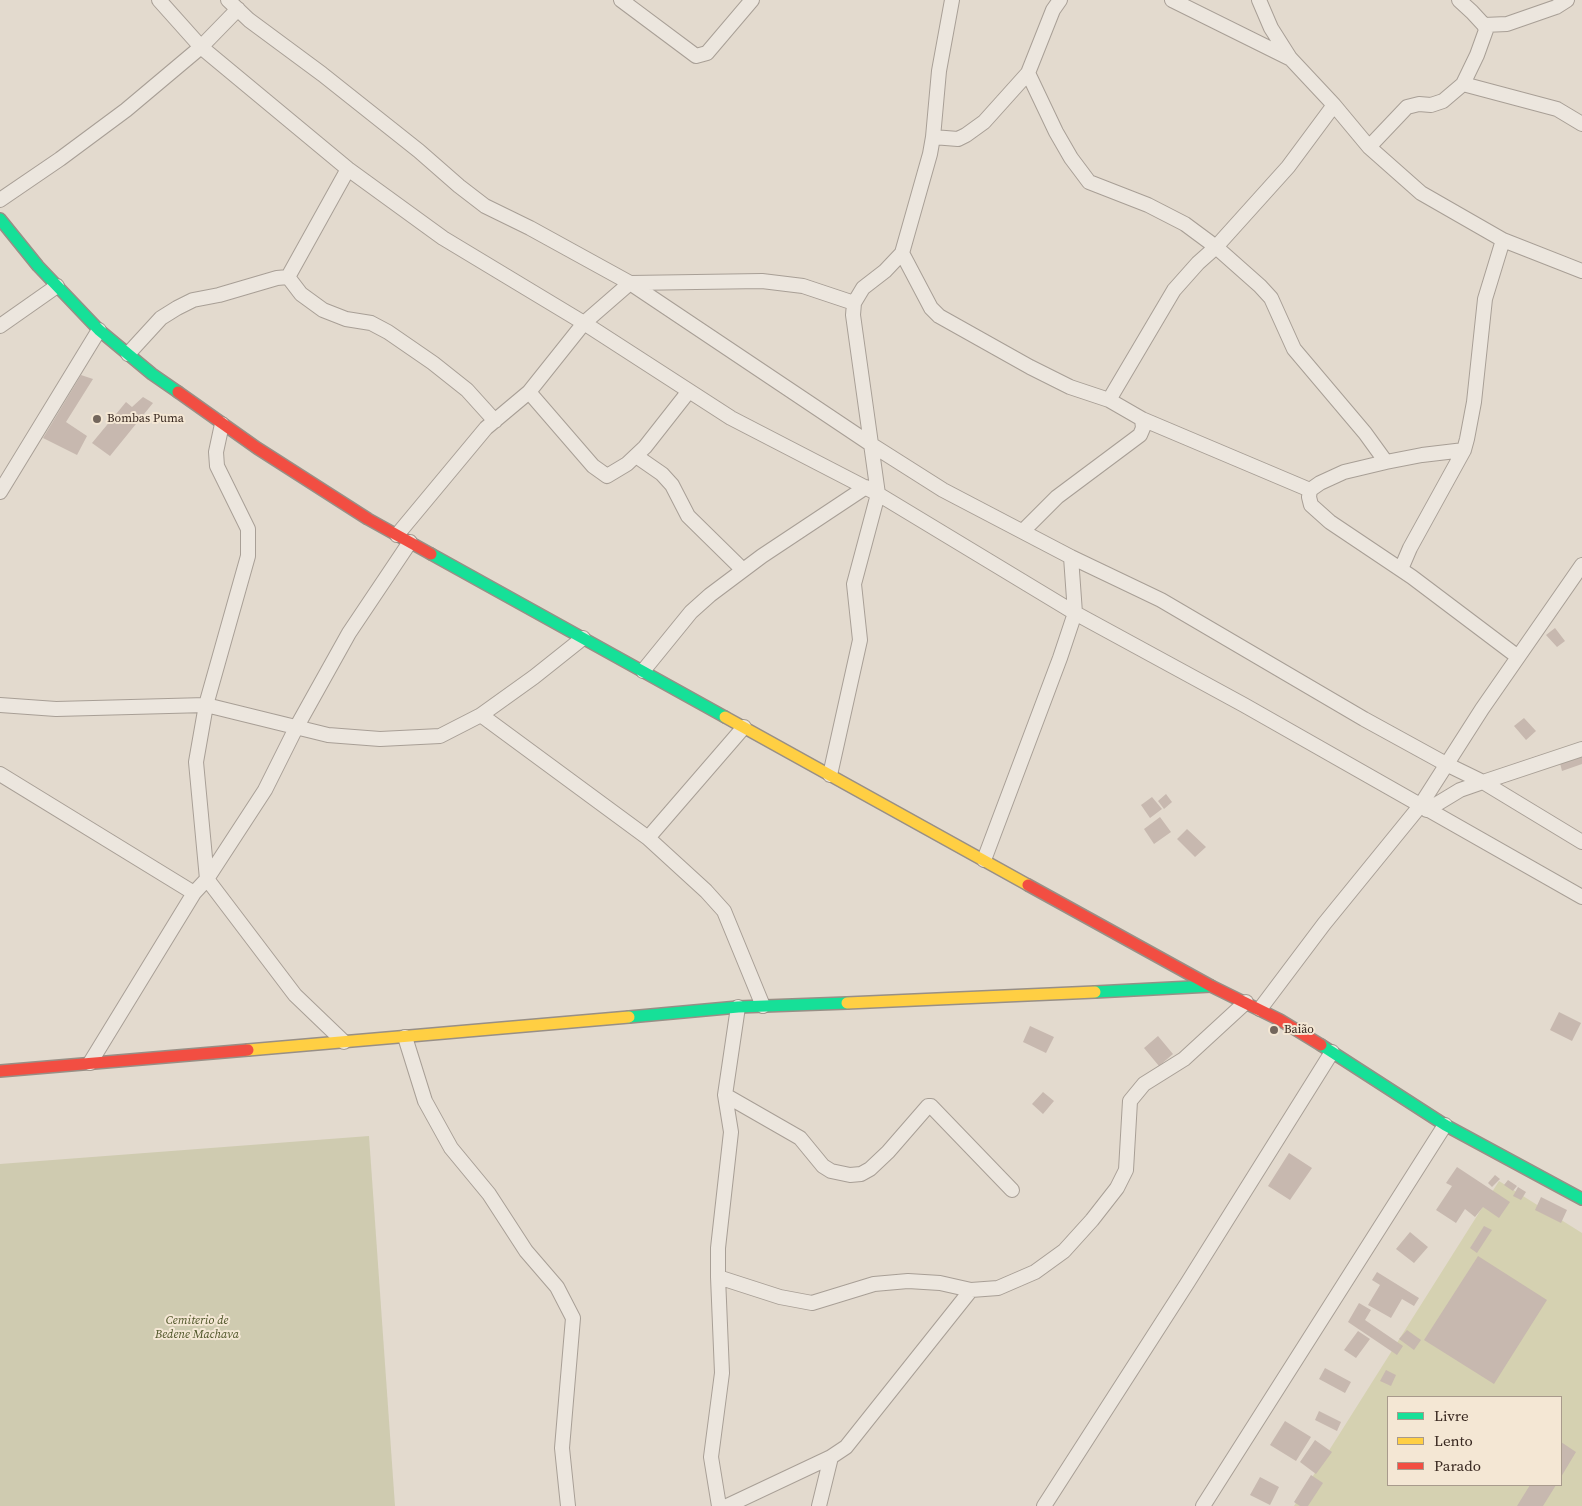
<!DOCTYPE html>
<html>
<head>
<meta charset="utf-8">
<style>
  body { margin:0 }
  #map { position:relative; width:1582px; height:1506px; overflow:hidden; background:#e3dace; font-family:"Source Serif 4",serif }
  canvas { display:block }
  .legend { position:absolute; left:1387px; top:1396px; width:175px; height:90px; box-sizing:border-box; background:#f4e7d4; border:1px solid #a89a8c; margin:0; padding:6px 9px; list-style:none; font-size:15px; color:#37271f }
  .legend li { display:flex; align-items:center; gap:10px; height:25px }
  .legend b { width:25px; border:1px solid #a89a8c }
</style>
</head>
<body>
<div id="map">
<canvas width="1582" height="1506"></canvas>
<ul class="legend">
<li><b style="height:6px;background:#16e098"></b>Livre</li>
<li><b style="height:6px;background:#ffcf43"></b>Lento</li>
<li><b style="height:6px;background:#f24e42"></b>Parado</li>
</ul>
</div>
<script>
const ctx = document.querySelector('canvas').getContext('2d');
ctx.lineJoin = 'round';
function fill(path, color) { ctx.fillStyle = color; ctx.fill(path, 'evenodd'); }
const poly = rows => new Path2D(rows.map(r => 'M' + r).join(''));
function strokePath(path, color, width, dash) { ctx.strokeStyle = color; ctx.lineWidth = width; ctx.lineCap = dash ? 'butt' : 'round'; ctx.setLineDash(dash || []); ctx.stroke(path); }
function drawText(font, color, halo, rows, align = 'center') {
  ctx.font = font + ' "Source Serif 4",serif'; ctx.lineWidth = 4; ctx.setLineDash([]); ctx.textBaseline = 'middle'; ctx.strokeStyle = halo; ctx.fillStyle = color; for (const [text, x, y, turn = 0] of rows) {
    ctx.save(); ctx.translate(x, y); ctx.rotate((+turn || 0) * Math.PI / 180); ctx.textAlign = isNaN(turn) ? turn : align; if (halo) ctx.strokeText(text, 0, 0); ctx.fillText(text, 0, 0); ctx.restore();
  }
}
const green = poly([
  [1499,1181,1582,1233,1582,1506,1294,1506],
  [1388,1397,1561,1397,1561,1485,1388,1485]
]);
const cemetery = poly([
  [369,1136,395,1506,0,1506,0,1164]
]);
const building = poly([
  [81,375,93,379,66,422,87,436,77,455,43,438],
  [143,397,153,403,110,456,92,443,126,402,132,407],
  [1555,628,1565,641,1557,647,1546,635],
  [1524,718,1536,731,1526,740,1514,726],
  [1582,756,1582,764,1562,771,1560,763],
  [1166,794,1172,802,1164,809,1158,801],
  [1152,797,1162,809,1150,818,1141,805],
  [1160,817,1171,832,1154,844,1144,829],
  [1187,829,1206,847,1195,857,1177,839],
  [1559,1012,1581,1023,1572,1041,1550,1030],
  [1030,1026,1054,1037,1046,1053,1023,1042],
  [1158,1036,1173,1054,1159,1066,1144,1048],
  [1043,1092,1054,1101,1043,1114,1032,1104],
  [1289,1153,1312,1168,1290,1200,1268,1186],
  [1457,1167,1510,1202,1499,1218,1483,1207,1475,1217,1465,1209,1456,1223,1436,1210,1452,1186,1446,1183],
  [1495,1175,1500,1179,1492,1187,1488,1183],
  [1508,1180,1517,1186,1513,1191,1504,1185],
  [1518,1187,1526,1192,1521,1200,1513,1196],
  [1541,1197,1567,1210,1561,1223,1535,1210],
  [1484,1226,1492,1230,1477,1253,1470,1248],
  [1410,1232,1428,1247,1414,1263,1396,1249],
  [1478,1256,1547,1300,1494,1384,1424,1340],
  [1377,1272,1419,1298,1414,1306,1402,1299,1391,1318,1368,1305,1380,1285,1372,1280],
  [1359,1303,1371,1310,1365,1320,1403,1346,1397,1355,1348,1322],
  [1407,1330,1421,1340,1414,1350,1399,1339],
  [1358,1331,1370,1339,1356,1358,1344,1350],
  [1325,1368,1351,1382,1345,1393,1319,1379],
  [1386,1370,1396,1375,1391,1386,1380,1381],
  [1319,1411,1341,1422,1337,1431,1315,1420],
  [1285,1421,1311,1437,1296,1461,1270,1445],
  [1315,1440,1332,1452,1316,1474,1300,1462],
  [1561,1442,1576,1452,1561,1477],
  [1311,1475,1323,1483,1308,1506,1300,1506,1294,1502],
  [1260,1477,1279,1487,1270,1505,1250,1495],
  [1530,1485,1556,1485,1543,1506,1517,1506]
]);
const street = poly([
  [159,0,201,47,213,57,348,169,443,238,584,323,731,418,878,494,1075,613,1244,705,1582,897],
  [228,0,249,20,322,74,419,151,459,186,485,206,530,228,630,283,872,445,943,490,1071,557,1161,600,1364,719,1446,764,1483,782,1582,749],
  [621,0,696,56,707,53,752,0],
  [1172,0,1289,58],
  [1259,0,1271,28,1290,58,1334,105,1369,147,1421,193,1503,240,1582,271],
  [1484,25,1507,24,1556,7,1567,0],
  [1028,73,1056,132,1071,158,1089,182,1148,205,1185,224,1216,247,1260,286,1271,298,1294,349,1365,433,1386,462,1422,455,1464,450],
  [1463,84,1557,109,1582,124],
  [933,137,958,139,966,135,984,122,1028,73,1053,10,1060,0],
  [1369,147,1407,107,1419,104,1431,105,1443,101,1463,84,1477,55,1486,30,1484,25,1472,12,1459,0],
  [0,200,60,159,126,110,201,47,238,9],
  [902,253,931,308,939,316,1030,367,1070,387,1109,400,1142,419,1143,428,1140,435,1057,497,1023,531],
  [288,277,301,294,323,310,346,319,371,323,388,332,433,363,467,390,495,421],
  [288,277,348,169],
  [0,326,57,286],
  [128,354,161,318,177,308,193,300,219,295,277,278,288,277],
  [529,392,593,466,607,476,627,464,645,447,689,391],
  [1109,400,1174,290,1198,263,1216,247,1288,167,1334,105],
  [1142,419,1310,490],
  [222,424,216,452,217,466,248,529,248,556,206,705,196,762,207,879,295,995,344,1042],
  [636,456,662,474,672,485,688,516,743,570],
  [1386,462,1344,472,1320,483,1310,490,1309,497,1311,505,1330,522,1412,577,1518,657],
  [0,492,99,330],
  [397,535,486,428,529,392,584,323,630,283,762,281,803,286,854,303],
  [1401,569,1410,548,1464,450,1467,439,1474,402,1485,299,1503,240],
  [643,671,691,612,710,595,762,556,866,487],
  [0,705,56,709,206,705,328,735,380,739,440,736,481,715,534,677,583,638],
  [481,715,648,838,706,891,724,911,763,1006],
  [0,774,194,893],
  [830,775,860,640,854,584,878,494,853,315,854,303,863,288,885,271,902,253,930,154,933,137,939,71,952,0],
  [1427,810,1460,790,1483,782,1582,842],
  [648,838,744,727],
  [984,860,1060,658,1075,613,1071,557],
  [1260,1009,1324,924,1420,806,1482,709,1582,565],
  [405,1037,425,1101,451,1148,489,1194,526,1251,557,1287,573,1318,562,1448,568,1506],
  [90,1063,194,893,207,879,265,790,296,728,349,633,410,542],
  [725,1095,800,1138,823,1166,831,1171,850,1175,861,1174,870,1169,888,1152,928,1106,931,1106,1012,1190],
  [718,1277,780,1297,812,1303,874,1284,908,1281,940,1283,971,1290,998,1288,1035,1272,1064,1251,1092,1220,1117,1188,1126,1170,1130,1101,1144,1084,1184,1059,1246,1002],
  [719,1506,711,1457,722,1373,718,1277,718,1248,731,1132,725,1095,738,1007],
  [727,1506,831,1457,846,1447,971,1290],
  [819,1506,831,1457],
  [1044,1506,1188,1282,1332,1052],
  [1203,1506,1445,1125]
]);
const fast = poly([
  [0,219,38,266,99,330,152,374,178,392],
  [431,554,725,717],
  [1095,992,1211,986],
  [629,1017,738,1007,847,1003],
  [1321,1045,1445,1125,1582,1199]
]);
const slow = poly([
  [725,717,1028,885],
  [847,1003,1095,992],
  [248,1050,629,1017]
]);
const jam = poly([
  [178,392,257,448,368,519,431,554],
  [1028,885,1211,986,1280,1020,1321,1045],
  [0,1071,248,1050]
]);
const markers = [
  [97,419,5,"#73665c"],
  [1274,1030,5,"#73665c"]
];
const poiNames = [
  ["Bombas Puma",107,419],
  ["Baião",1284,1030]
];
const parkNames = [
  ["Cemiterio de",197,1321],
  ["Bedene Machava",197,1335]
];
fill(green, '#d5d1b1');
fill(cemetery, '#cfcbb0');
fill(building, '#c7b8af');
strokePath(street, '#a89f96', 16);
strokePath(fast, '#988f86', 14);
strokePath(slow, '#988f86', 14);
strokePath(jam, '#988f86', 14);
strokePath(street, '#ece6de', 14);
strokePath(fast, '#16e098', 11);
strokePath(slow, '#ffcf43', 11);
strokePath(jam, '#f24e42', 11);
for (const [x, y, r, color] of markers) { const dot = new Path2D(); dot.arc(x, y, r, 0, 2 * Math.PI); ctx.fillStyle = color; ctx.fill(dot); strokePath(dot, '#f4e7d4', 2); }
drawText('12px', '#37271f', '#f4e7d4', poiNames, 'left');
drawText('italic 12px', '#4d5326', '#f4e7d4', parkNames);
</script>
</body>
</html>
